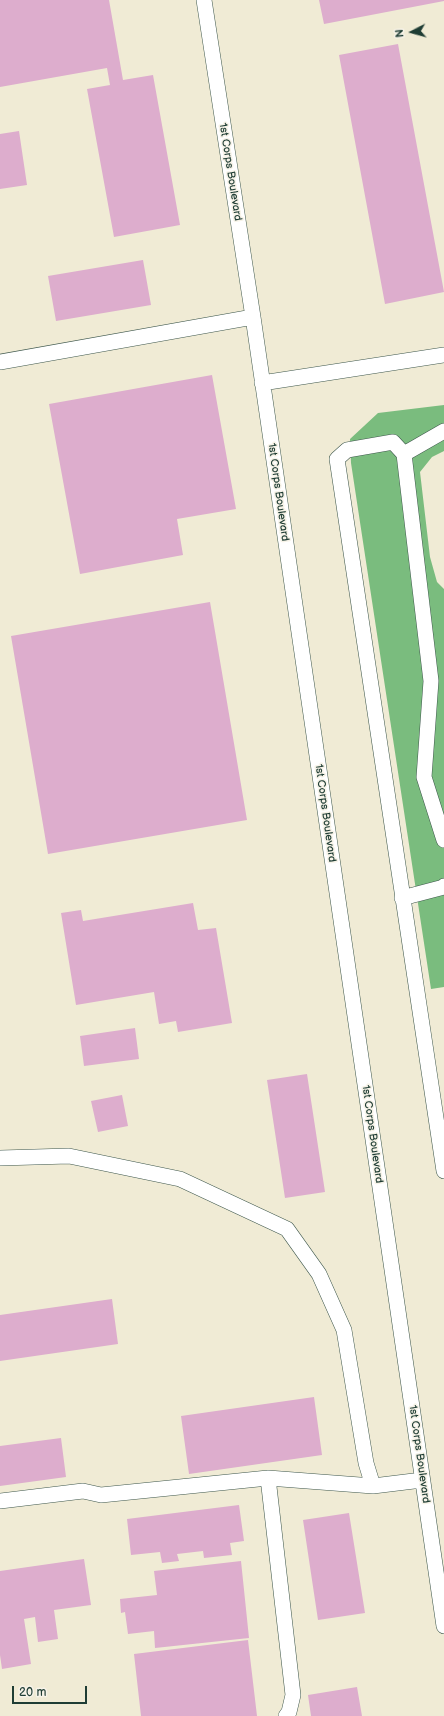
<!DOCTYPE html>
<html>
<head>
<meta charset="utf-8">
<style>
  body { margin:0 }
  #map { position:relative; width:444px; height:1716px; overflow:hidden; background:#f0ebd5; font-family:"Balsamiq Sans",sans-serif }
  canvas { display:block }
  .north { position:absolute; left:392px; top:12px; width:40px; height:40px; -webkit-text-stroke:3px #f7f3e8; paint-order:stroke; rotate:264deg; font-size:11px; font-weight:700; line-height:16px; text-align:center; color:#1f3d34 }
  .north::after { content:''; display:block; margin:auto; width:14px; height:18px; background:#1f3d34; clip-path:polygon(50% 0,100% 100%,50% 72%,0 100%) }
  .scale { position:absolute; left:12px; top:1686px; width:75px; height:18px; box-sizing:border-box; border:2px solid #1f3d34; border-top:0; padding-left:5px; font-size:12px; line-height:14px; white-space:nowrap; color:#1f3d34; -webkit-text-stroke:3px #f7f3e8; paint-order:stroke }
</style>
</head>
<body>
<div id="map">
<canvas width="444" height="1716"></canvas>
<div class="north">N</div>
<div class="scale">20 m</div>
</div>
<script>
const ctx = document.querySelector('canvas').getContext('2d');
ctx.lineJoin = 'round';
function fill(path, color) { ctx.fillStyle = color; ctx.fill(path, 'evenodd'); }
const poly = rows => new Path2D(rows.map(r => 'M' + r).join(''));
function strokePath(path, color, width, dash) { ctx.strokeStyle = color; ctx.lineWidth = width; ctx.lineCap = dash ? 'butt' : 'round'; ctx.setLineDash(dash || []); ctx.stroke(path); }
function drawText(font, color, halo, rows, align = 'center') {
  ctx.font = font + ' "Balsamiq Sans",sans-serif'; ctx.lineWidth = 3; ctx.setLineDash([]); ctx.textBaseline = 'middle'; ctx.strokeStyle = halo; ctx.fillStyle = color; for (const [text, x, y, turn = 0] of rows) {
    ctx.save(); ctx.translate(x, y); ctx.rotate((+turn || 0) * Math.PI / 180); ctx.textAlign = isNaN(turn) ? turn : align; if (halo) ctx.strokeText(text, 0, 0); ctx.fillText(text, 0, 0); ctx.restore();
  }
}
const forest = poly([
  [444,405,444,451,432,457,420,472,430,557,437,582,444,589,444,987,431,989,351,463,350,439,378,413]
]);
const building = poly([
  [0,0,109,0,123,80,153,75,180,225,114,237,87,89,110,85,107,68,0,87],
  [319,0,444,0,444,1,324,24],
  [398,44,444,292,385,304,339,55],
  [19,131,27,185,0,189,0,134],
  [143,260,151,305,56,321,48,276],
  [212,375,236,509,177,519,183,555,80,574,49,404],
  [210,602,247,820,48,854,11,636],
  [193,903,198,930,216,928,232,1023,178,1032,176,1021,159,1024,154,992,76,1005,61,913,81,910,83,921],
  [135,1028,139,1059,84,1066,80,1036],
  [307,1074,325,1192,285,1198,267,1080],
  [122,1095,128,1126,98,1132,91,1101],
  [112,1299,118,1344,0,1361,0,1315],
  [314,1397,322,1455,189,1474,181,1416],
  [61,1438,66,1477,0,1486,0,1446],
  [239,1505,244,1541,230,1543,232,1555,204,1558,203,1551,177,1554,179,1561,162,1563,160,1552,131,1555,127,1519],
  [349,1513,365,1613,318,1620,303,1520],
  [84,1559,91,1605,54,1610,58,1639,38,1642,35,1617,24,1619,31,1664,2,1669,0,1655,0,1571],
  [241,1561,249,1638,155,1648,154,1631,128,1634,125,1612,121,1613,120,1599,157,1595,154,1571],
  [248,1640,257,1716,141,1716,134,1654],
  [357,1687,362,1716,311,1716,308,1695]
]);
const service = poly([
  [204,0,253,317,444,1626],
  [0,362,253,317],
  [262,383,444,355],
  [404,454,444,431],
  [444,840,424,777,431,681,404,454,393,442,347,450,337,459,444,1171],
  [402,898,444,887,444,886],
  [0,1158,69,1156,180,1179,287,1229,319,1274,344,1330,366,1463,373,1486],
  [268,1478,293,1695,289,1712,286,1716],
  [0,1501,83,1491,101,1495,268,1478,373,1486,422,1480]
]);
const streetNames = [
  ["1st Corps Boulevard",230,172,81],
  ["1st Corps Boulevard",278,492,82],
  ["1st Corps Boulevard",325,813,82],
  ["1st Corps Boulevard",372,1134,82],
  ["1st Corps Boulevard",419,1454,82]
];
fill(forest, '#7abc7e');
fill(building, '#ddadcd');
strokePath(service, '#3e574c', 16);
strokePath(service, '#fff', 15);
drawText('11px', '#1f3d34', '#f7f3e8', streetNames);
</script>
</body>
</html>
